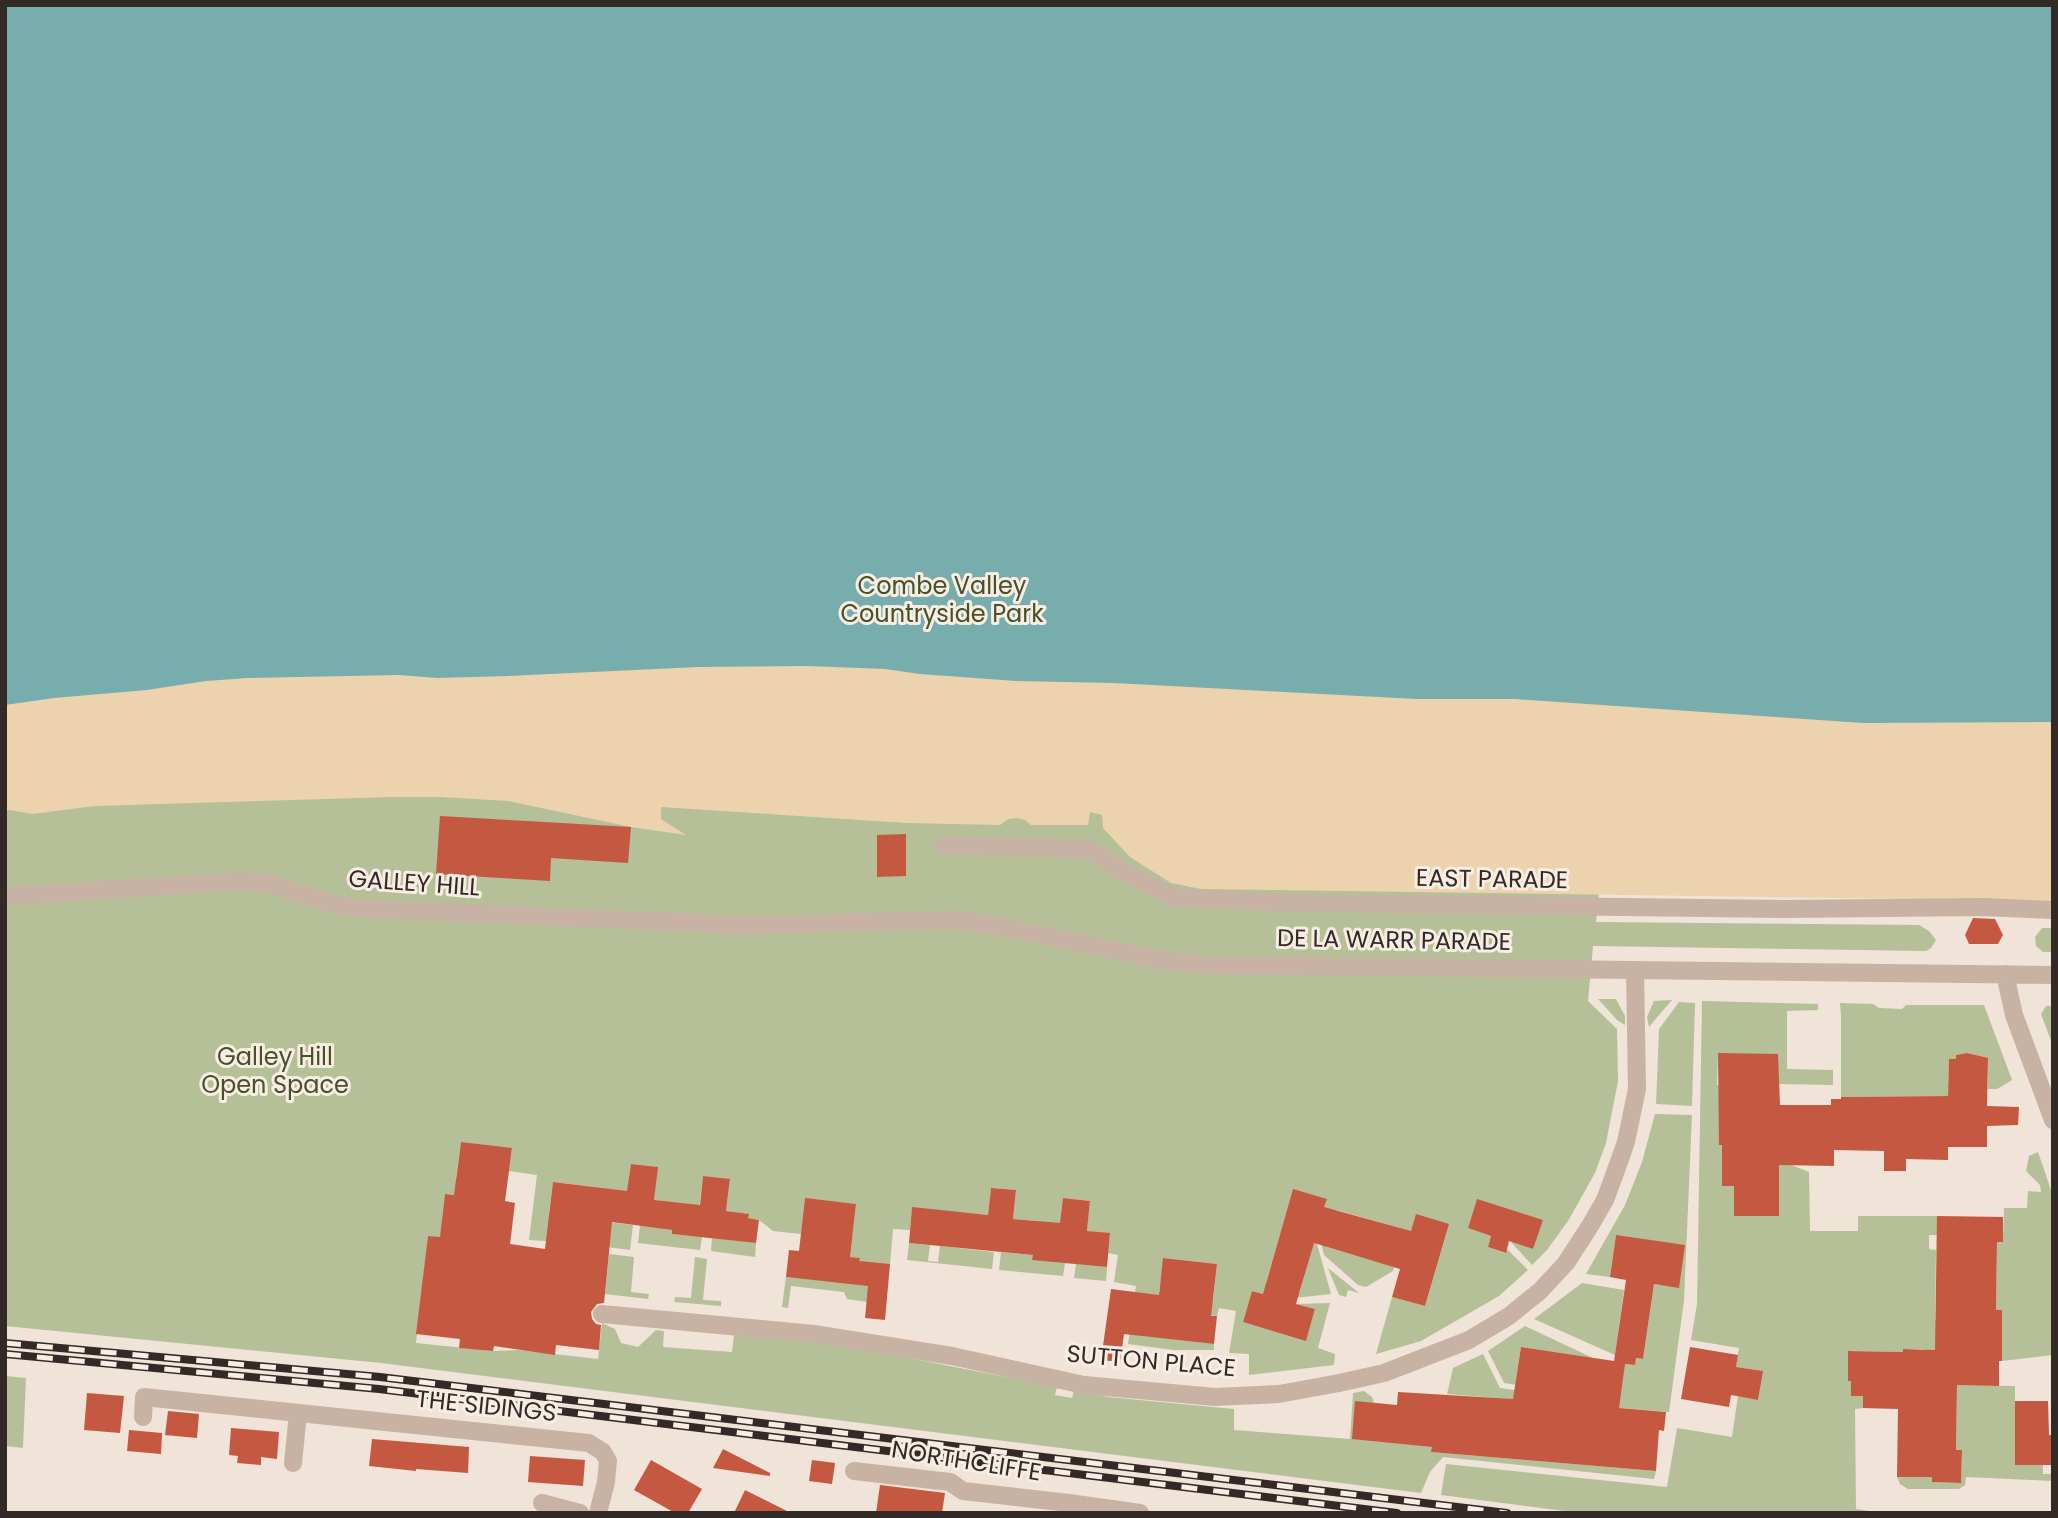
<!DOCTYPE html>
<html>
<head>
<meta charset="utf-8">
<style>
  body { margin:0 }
  #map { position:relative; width:2058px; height:1518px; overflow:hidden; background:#f0e3d8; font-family:Poppins,sans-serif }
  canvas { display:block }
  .frame { position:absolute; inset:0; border:7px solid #332926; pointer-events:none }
</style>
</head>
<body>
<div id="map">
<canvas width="2058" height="1518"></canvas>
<div class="frame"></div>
</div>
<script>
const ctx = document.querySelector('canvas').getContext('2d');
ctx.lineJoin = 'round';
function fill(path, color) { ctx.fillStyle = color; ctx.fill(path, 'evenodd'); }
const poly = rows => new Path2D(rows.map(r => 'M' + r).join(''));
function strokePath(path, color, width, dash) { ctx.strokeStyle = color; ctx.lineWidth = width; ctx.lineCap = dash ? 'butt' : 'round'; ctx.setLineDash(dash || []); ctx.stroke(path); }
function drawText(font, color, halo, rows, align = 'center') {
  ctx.font = font + ' Poppins,sans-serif'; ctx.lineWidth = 6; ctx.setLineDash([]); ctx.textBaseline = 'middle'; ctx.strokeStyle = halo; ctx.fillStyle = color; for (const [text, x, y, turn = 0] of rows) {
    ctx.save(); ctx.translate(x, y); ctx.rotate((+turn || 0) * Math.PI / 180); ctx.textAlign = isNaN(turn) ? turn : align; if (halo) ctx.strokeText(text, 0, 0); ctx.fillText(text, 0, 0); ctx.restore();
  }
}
const green = poly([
  [5,153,1617,713,1596,922,1919,925,1929,931,1936,940,1931,948,1926,951,1593,946,1588,1001,1617,1029,1618,1081,1606,1143,1595,1173,1568,1221,1547,1250,1532,1265,1510,1241,1533,1249,1542,1220,1477,1200,1468,1228,1491,1236,1488,1247,1505,1253,1507,1249,1528,1270,1499,1296,1421,1341,1376,1354,1392,1297,1425,1306,1449,1224,1406,1248,1400,1228,1337,1210,1319,1223,1326,1199,1293,1190,1266,1283,1277,1298,1252,1291,1243,1322,1306,1340,1315,1309,1297,1304,1330,1303,1318,1348,1335,1354,1334,1365,1249,1375,1249,1354,1229,1353,1236,1311,1219,1308,1217,1316,1194,1314,1213,1300,1217,1264,1164,1258,1159,1292,1188,1296,1143,1336,1214,1344,1214,1350,1174,1350,1128,1344,1136,1286,1114,1282,1118,1255,1108,1253,1110,1234,1087,1231,1090,1201,1063,1198,1060,1228,1038,1221,1013,1219,1016,1190,991,1188,988,1215,912,1208,910,1230,893,1229,890,1264,867,1302,847,1299,844,1292,791,1286,788,1308,782,1307,786,1277,857,1284,859,1258,835,1255,852,1239,856,1204,805,1199,801,1234,773,1231,759,1220,748,1218,748,1214,726,1211,730,1180,703,1176,699,1208,654,1200,657,1167,631,1164,627,1196,603,1188,553,1182,549,1215,561,1242,529,1240,537,1175,509,1171,512,1149,461,1142,456,1177,472,1197,445,1194,442,1220,512,1229,445,1238,428,1236,416,1343,493,1351,519,1350,598,1359,602,1323,615,1329,621,1343,638,1347,656,1330,664,1331,663,1347,732,1352,734,1335,789,1339,868,1350,1057,1387,1055,1395,1072,1398,1074,1390,1108,1397,1234,1409,1234,1430,1350,1439,1353,1393,1364,1391,1372,1397,1374,1403,1370,1440,1432,1447,1432,1452,1656,1471,1654,1479,1443,1457,1430,1472,1421,1493,381,1363,5,1326],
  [2042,928,2053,928,2053,952,2043,952,2036,946,2035,937],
  [1598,999,1616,999,1625,1016,1625,1025,1617,1020],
  [1672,1000,1654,1021,1649,1027,1647,1017,1654,1001],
  [1702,1001,1818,1004,1818,1010,1787,1011,1787,1069,1833,1070,1833,1085,1779,1084,1777,1054,1718,1054,1717,1085,1723,1085,1722,1145,1744,1186,1745,1205,1734,1205,1734,1216,1779,1216,1779,1183,1773,1158,1809,1172,1810,1231,1858,1231,1858,1216,1937,1216,1937,1235,1929,1235,1929,1249,1936,1250,1935,1320,1943,1321,1950,1357,1923,1349,1903,1349,1903,1352,1848,1351,1848,1380,1851,1381,1851,1396,1863,1396,1863,1408,1855,1409,1856,1509,1883,1513,1580,1513,1441,1495,1446,1464,1667,1487,1677,1428,1732,1437,1738,1396,1758,1400,1762,1371,1736,1367,1739,1348,1691,1340,1697,1304],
  [1679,1002,1695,1003,1692,1106,1656,1104,1659,1029],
  [1840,1003,1873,1004,1879,1008,1902,1009,1906,1005,1984,1005,2012,1080,1997,1089,1988,1089,1988,1060,1978,1059,1978,1056,1967,1053,1956,1055,1956,1059,1949,1059,1948,1096,1841,1097,1841,1016],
  [2046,1006,2053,1006,2053,1046,2041,1014],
  [1655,1114,1692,1115,1684,1300,1669,1412,1447,1394,1453,1368,1483,1354,1500,1388,1555,1396,1625,1364,1634,1365,1636,1358,1643,1359,1654,1284,1679,1287,1616,1235,1610,1277,1586,1274,1625,1205,1642,1162],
  [2038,1152,2053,1196,2053,1355,2002,1361,2002,1311,1996,1310,1997,1242,2003,1241,2004,1208,2027,1208,2028,1191,2041,1192,2040,1185,2026,1171,2029,1156],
  [579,1218,633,1225,630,1250,576,1243],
  [640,1225,672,1230,672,1234,702,1237,700,1250,638,1243],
  [1315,1237,1331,1294,1294,1298,1300,1292],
  [712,1238,756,1243,755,1257,711,1251],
  [1320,1238,1326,1247,1389,1265,1396,1261,1393,1271,1366,1287,1358,1285,1324,1255],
  [909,1243,930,1245,928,1261,938,1262,940,1246,994,1252,992,1269,907,1260],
  [1001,1252,1033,1255,1033,1259,1065,1263,1063,1276,999,1270],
  [609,1254,634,1257,631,1292,649,1294,648,1299,605,1294],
  [695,1257,707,1259,703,1300,721,1301,721,1306,674,1302,675,1297,691,1298],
  [1076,1264,1107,1267,1106,1281,1074,1278],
  [1328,1268,1359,1293,1348,1290,1346,1297,1339,1295],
  [1582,1283,1624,1290,1615,1355,1534,1319],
  [1525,1326,1593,1358,1521,1347,1516,1380,1538,1388,1504,1383,1488,1351],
  [5,1376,26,1378,23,1448,5,1446],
  [1957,1385,2015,1386,2015,1464,2043,1465,2043,1474,2053,1474,2053,1481,1966,1477,1965,1485,1959,1489,1908,1489,1900,1484,1897,1477,1932,1477,1932,1482,1961,1483,1962,1450,1956,1450]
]);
const sand = poly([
  [2053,148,2053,901,1201,889,1171,883,1130,857,1103,828,1102,815,1090,812,1088,825,1031,825,1025,820,1017,818,1008,819,1000,825,906,823,661,807,661,819,686,835,631,827,508,801,440,797,391,797,95,806,32,814,10,810,5,811,5,349]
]);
const water = poly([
  [5,5,2053,5,2053,722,1863,723,1515,699,1416,699,1114,683,1016,681,920,674,885,669,807,666,698,667,508,676,437,678,399,675,248,678,206,681,147,690,54,698,5,705]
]);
const building = poly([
  [440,816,631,827,628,863,551,858,550,881,436,874],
  [906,834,906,876,877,877,877,835],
  [1973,918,1995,919,2003,935,1998,944,1969,944,1965,935],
  [1718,1053,1778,1054,1780,1105,1831,1105,1831,1099,1841,1099,1841,1097,1948,1096,1949,1059,1956,1059,1956,1055,1967,1053,1988,1058,1987,1106,2019,1107,2018,1125,1987,1126,1987,1147,1948,1147,1948,1160,1906,1159,1906,1171,1884,1171,1884,1151,1834,1150,1834,1166,1779,1165,1779,1216,1734,1216,1734,1186,1722,1186,1722,1145,1719,1145],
  [461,1142,512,1148,505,1201,515,1203,510,1244,545,1249,553,1182,627,1191,631,1164,658,1167,654,1200,700,1205,703,1176,730,1179,726,1211,749,1214,748,1218,759,1220,756,1243,672,1234,672,1230,612,1222,604,1303,597,1304,591,1312,592,1319,596,1324,601,1325,599,1350,556,1345,555,1355,494,1346,493,1351,459,1348,460,1339,416,1334,428,1236,440,1237,445,1194,454,1195],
  [991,1188,1016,1190,1013,1219,1060,1223,1063,1198,1090,1201,1087,1231,1110,1233,1107,1267,1032,1260,1033,1255,909,1243,912,1207,988,1215],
  [1293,1189,1327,1199,1324,1207,1411,1231,1416,1214,1449,1224,1425,1306,1392,1297,1400,1269,1314,1243,1296,1304,1315,1309,1306,1341,1243,1322,1252,1291,1263,1294],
  [805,1198,856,1204,850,1257,860,1258,859,1261,890,1264,885,1320,865,1318,868,1286,786,1277,789,1250,799,1251],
  [1477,1199,1543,1220,1533,1249,1509,1241,1506,1253,1488,1247,1491,1236,1468,1228],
  [1937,1216,2003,1217,2003,1242,1997,1242,1996,1310,2002,1310,2002,1361,1999,1361,1999,1386,1957,1385,1956,1450,1962,1450,1961,1483,1932,1482,1932,1477,1897,1477,1898,1409,1863,1408,1863,1396,1851,1396,1851,1381,1848,1381,1848,1351,1903,1352,1903,1349,1935,1350],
  [1616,1235,1685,1245,1679,1288,1654,1284,1643,1359,1636,1358,1635,1365,1625,1364,1619,1408,1666,1412,1664,1431,1659,1430,1656,1471,1431,1452,1432,1447,1352,1439,1355,1401,1397,1405,1398,1392,1513,1399,1521,1347,1614,1361,1626,1280,1610,1277],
  [1163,1258,1217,1264,1211,1316,1217,1316,1214,1344,1124,1334,1120,1362,1101,1360,1111,1289,1159,1295],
  [1690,1347,1738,1355,1736,1367,1763,1371,1758,1400,1731,1395,1729,1407,1681,1399],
  [87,1393,124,1396,120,1433,84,1430],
  [2015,1401,2048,1401,2049,1435,2053,1435,2053,1465,2015,1465],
  [168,1411,199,1414,197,1438,165,1435],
  [231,1428,279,1432,277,1459,261,1457,261,1465,237,1463,238,1456,229,1455],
  [129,1430,162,1433,161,1454,127,1451],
  [372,1439,469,1447,468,1473,416,1469,416,1471,369,1466],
  [723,1449,770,1473,770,1476,713,1468],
  [530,1456,585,1460,583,1486,528,1482],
  [651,1460,702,1489,688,1513,675,1513,634,1490],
  [812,1460,835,1463,832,1484,809,1481],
  [880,1485,945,1493,942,1513,876,1513],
  [745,1490,791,1513,734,1513]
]);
const street = poly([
  [944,845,1089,849,1124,872,1174,898,1296,903,1784,909,1983,907,2053,910],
  [5,896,243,881,269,884,332,904,353,908,739,925,961,920,998,926,1166,961,1209,965,2053,975],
  [2005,974,2014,1015,2053,1120],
  [602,1314,814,1334,952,1356,1084,1385,1215,1397,1279,1394,1339,1383,1384,1373,1469,1340,1509,1316,1540,1291,1566,1263,1590,1226,1605,1200,1615,1173,1626,1142,1637,1089,1635,970],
  [143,1417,144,1397,589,1443,603,1452,608,1461,606,1482,598,1513],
  [293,1463,298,1413],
  [854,1471,950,1482,963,1491,1069,1503,1068,1513],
  [542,1503,580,1513],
  [1069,1503,1140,1513]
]);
const rail = poly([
  [5,1343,380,1377,1507,1513],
  [5,1354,379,1389,1397,1513]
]);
const parkNames = [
  ["Combe Valley",942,588],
  ["Countryside Park",942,616],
  ["Galley Hill",275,1059],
  ["Open Space",275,1087]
];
const streetNames = [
  ["EAST PARADE",1492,881,1],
  ["GALLEY HILL",414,885,4],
  ["DE LA WARR PARADE",1394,942,1],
  ["SUTTON PLACE",1151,1363,5],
  ["THE SIDINGS",486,1408,6],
  ["NORTHCLIFFE",966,1463,9]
];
fill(green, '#b5bf98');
fill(sand, '#ecd3ad');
fill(water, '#77adac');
fill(building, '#c55841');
strokePath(street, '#c8b2a4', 18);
strokePath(rail, '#332926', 8);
strokePath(rail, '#f8ede3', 5, [16]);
drawText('24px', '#46512a', '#f8ede3', parkNames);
drawText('24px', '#332926', '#f8ede3', streetNames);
</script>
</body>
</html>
